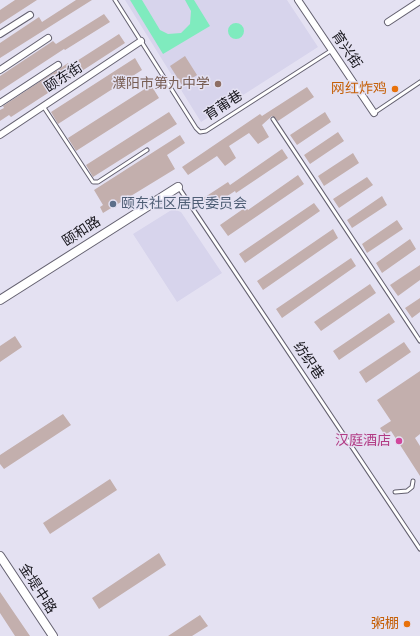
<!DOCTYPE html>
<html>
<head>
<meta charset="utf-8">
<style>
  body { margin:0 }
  canvas { display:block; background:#e4e1f2 }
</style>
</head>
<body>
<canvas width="420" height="636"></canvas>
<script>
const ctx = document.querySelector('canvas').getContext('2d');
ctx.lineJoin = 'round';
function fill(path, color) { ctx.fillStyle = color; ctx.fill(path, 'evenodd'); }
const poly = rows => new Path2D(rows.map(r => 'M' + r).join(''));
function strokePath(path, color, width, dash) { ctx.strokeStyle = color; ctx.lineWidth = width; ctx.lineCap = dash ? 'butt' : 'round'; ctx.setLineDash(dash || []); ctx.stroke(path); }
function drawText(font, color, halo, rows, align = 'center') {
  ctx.font = font + ' "DejaVu Sans","Noto Sans SC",sans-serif'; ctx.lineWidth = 3; ctx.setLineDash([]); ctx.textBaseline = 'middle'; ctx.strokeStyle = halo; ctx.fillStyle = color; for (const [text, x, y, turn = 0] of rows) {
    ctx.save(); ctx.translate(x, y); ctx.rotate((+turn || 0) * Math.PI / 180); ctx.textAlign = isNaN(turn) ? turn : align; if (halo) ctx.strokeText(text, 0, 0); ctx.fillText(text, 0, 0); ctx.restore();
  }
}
const built = poly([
  [125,0,287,0,318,47,201,122],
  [173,209,181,212,222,273,177,302,133,234]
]);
const green = poly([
  [130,0,142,0,160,30,168,34,181,33,190,24,191,11,185,0,194,0,210,26,163,54],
  '228 31a8 8 0 1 1 16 0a8 8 0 1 1-16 0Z'
]);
const building = poly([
  [15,0,37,0,0,24,0,10],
  [76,0,92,0,0,58,0,43,39,17,42,22],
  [104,14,110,22,65,50,64,49,0,91,0,76,53,41,56,44],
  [119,34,125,43,11,117,9,115,0,121,0,110,4,108,3,106,68,63,69,66],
  [185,56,197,75,182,85,170,66],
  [135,58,142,70,58,124,51,112],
  [151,85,159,98,76,151,68,138],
  [307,87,314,97,278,121,272,116,262,125,269,137,258,144,249,133,229,146,236,158,225,166,217,156,188,175,182,167,260,114,262,116],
  [169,112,177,124,93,177,86,165],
  [325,112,331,122,297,145,290,135],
  [338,132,344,141,310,164,304,155],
  [180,135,185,143,167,155,175,169,103,213,100,207,103,205,94,190],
  [282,149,288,158,236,193,235,191,209,208,202,199,228,182,230,185],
  [353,153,359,163,324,186,318,176],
  [298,175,304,184,228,236,220,225,246,207,248,210],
  [367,177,373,185,339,208,333,199],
  [382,196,387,205,352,228,347,220],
  [314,203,320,211,245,263,239,254],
  [397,220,403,229,367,253,362,244],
  [333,229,338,238,263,290,257,281],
  [410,239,416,249,382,273,376,263],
  [351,258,356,266,282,318,276,309],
  [420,265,420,280,398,296,390,285],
  [370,284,376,293,321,331,314,322],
  [420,298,420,312,412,318,405,308],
  [389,313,395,322,339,360,333,351],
  [15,336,22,347,0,362,0,346],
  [404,342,411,352,366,383,359,372],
  [420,371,420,434,415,438,420,446,420,476,391,431,385,435,380,428,391,421,377,400],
  [63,414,71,425,4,469,0,464,0,455],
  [110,479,117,490,50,534,43,523],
  [159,553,166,565,99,609,92,598],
  [0,592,30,636,15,636,0,613],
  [200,615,208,626,192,636,168,636]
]);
const lane = poly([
  [115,0,196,128,200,132,206,131,332,50],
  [43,106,93,182,98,182,147,150],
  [374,113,420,82],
  [273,119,420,341],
  [179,188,420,549],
  [395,492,407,491,412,487,413,481]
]);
const street = poly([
  [298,0,374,113],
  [388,22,420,1],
  [0,34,30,15],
  [0,70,48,38],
  [0,103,58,65],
  [0,135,141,41]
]);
const secondary = poly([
  [0,300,178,187],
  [0,556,53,636]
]);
const markers = [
  [218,84,4,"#8d6e63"],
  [395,89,4,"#e8710a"],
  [113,204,4,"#5c6f8a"],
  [399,441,4,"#d1479c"],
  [407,624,4,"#e8710a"]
];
const streetNames = [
  ["育兴街",346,50,56],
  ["颐东街",64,78,-33],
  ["育莆巷",224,106,-33],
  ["颐和路",82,232,-33],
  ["纺织巷",308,361,56],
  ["金堤中路",37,589,57]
];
const educationNames = [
  ["濮阳市第九中学",210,84]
];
const foodNames = [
  ["网红炸鸡",387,89],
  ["粥棚",399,624]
];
const serviceNames = [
  ["颐东社区居民委员会",121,204]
];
const hotelNames = [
  ["汉庭酒店",391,441]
];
fill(built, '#d7d4ec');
fill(green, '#7febbe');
fill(building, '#c3afad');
strokePath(lane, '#646170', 5);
strokePath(street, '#646170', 8);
strokePath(secondary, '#646170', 10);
strokePath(lane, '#fff', 3);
strokePath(street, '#fff', 6);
strokePath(secondary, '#fff', 8);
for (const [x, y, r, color] of markers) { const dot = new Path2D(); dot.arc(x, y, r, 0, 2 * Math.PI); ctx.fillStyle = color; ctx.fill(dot); strokePath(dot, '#e4e1f2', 1.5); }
drawText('14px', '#17161c', '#e4e1f2', streetNames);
drawText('14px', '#785e54', '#e4e1f2', educationNames, 'right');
drawText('14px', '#c56008', '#e4e1f2', foodNames, 'right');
drawText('14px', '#4e5e75', '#e4e1f2', serviceNames, 'left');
drawText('14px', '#b23c85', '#e4e1f2', hotelNames, 'right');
</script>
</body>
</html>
